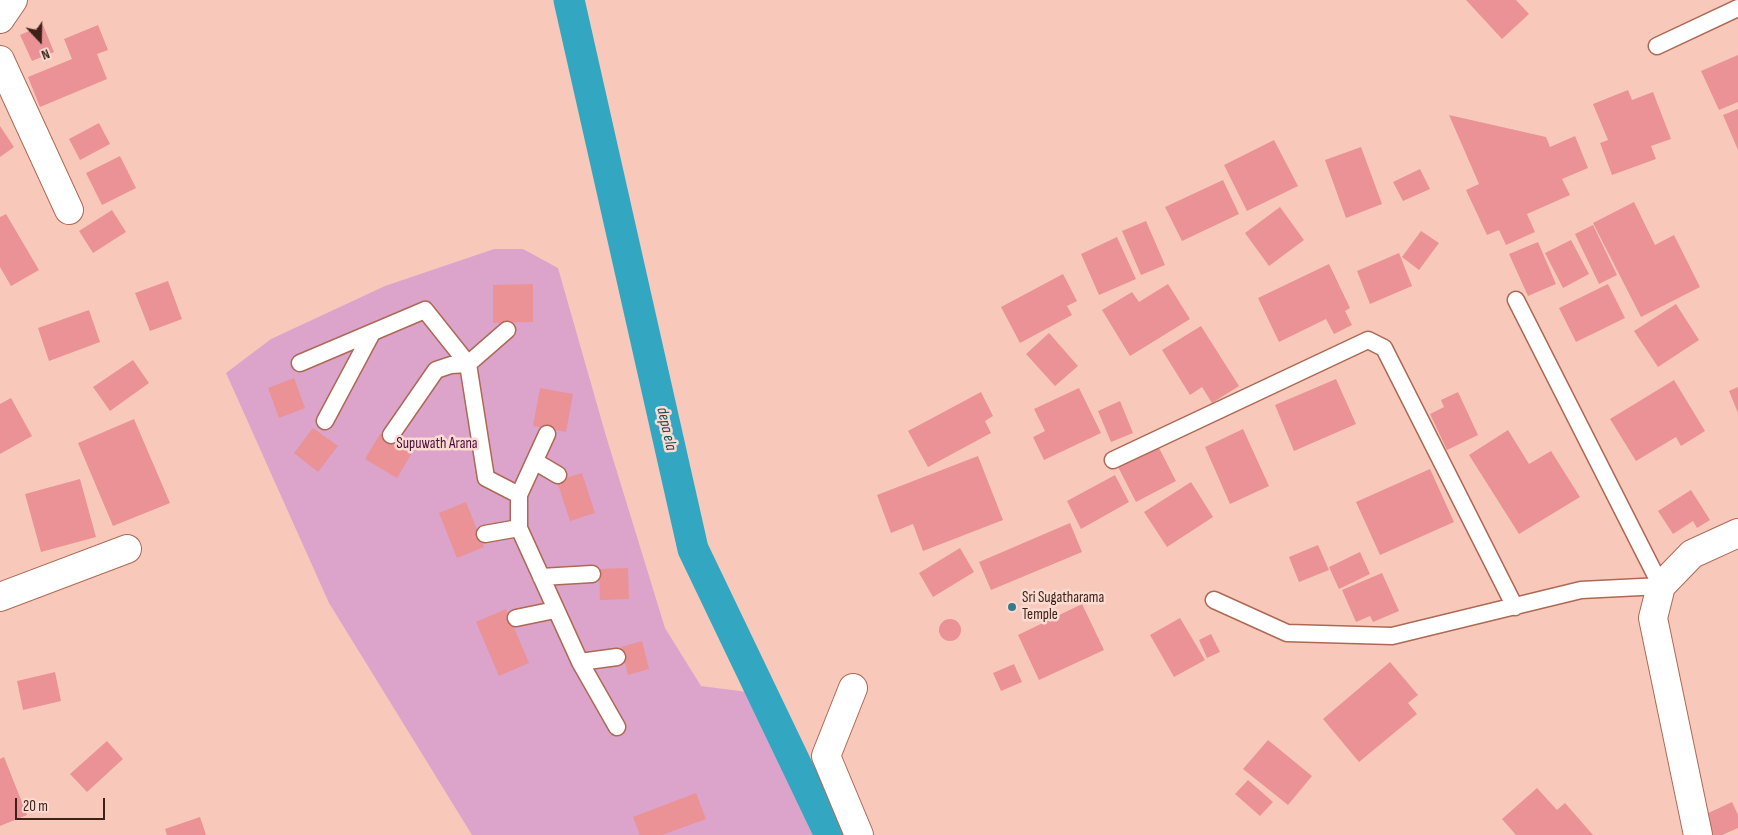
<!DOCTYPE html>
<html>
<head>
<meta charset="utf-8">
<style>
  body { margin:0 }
  #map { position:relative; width:1738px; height:835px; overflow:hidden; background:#f8c9bb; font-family:"Sofia Sans Condensed",sans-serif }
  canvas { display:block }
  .north { position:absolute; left:15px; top:15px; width:50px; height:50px; -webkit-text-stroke:4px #fadad1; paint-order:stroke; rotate:159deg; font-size:14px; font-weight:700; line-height:20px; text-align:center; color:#3e2219 }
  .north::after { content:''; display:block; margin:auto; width:18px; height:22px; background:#3e2219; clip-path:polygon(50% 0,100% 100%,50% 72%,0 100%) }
  .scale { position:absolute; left:15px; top:798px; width:90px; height:22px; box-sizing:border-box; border:2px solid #3e2219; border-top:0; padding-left:6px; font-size:15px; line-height:18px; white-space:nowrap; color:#3e2219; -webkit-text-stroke:4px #fadad1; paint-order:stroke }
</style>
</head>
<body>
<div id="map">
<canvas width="1738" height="835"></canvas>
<div class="north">N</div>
<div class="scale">20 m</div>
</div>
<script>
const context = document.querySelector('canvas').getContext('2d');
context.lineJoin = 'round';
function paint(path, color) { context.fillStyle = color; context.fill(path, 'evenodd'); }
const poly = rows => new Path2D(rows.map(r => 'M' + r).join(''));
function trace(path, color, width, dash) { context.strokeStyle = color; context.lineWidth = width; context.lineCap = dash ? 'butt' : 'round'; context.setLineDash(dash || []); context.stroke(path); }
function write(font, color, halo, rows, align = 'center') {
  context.font = font + ' "Sofia Sans Condensed",sans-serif'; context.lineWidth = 5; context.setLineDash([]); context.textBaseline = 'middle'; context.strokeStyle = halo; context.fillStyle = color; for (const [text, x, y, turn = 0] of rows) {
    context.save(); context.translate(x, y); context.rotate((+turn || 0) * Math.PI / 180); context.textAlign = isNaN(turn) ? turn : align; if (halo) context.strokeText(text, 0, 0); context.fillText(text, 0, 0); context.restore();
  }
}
paint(poly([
  [494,249,523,249,558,268,606,436,665,628,701,686,763,694,830,835,472,835,329,603,226,373,271,339,385,286]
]), '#dca4cb');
trace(poly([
  [569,0,693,549,830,835]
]), '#33a7c2', 31);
paint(poly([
  [1466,0,1516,0,1529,14,1502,39],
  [43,25,54,52,32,61,20,35],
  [98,25,108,50,97,54,107,79,40,107,28,77,72,59,64,39],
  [1738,55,1738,102,1719,110,1701,71],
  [1628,90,1632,100,1653,92,1671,139,1651,146,1656,159,1612,175,1600,143,1608,140,1593,104],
  [1738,109,1738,150,1723,115],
  [1449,115,1546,137,1550,147,1575,136,1588,168,1562,179,1570,195,1527,214,1535,232,1506,245,1499,230,1487,235,1466,190,1479,184],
  [99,123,110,144,80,160,69,139],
  [0,126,14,147,0,157],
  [1274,140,1298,186,1247,211,1224,165],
  [1361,147,1382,204,1346,218,1325,160],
  [120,156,136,188,102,205,86,173],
  [1420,169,1430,189,1403,201,1393,182],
  [1223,180,1239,214,1182,241,1165,207],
  [1634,202,1655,245,1674,235,1700,287,1641,317,1593,223],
  [1280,207,1304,240,1269,266,1245,233],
  [112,210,126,232,93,253,79,231],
  [6,214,39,270,11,286,0,267,0,217],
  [1146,221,1165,265,1141,275,1122,231],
  [1593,225,1617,275,1599,284,1575,234],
  [1421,231,1439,243,1419,270,1402,257],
  [1117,237,1136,279,1099,295,1081,254],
  [1571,240,1589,274,1563,288,1545,253],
  [1538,242,1556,284,1528,296,1509,254],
  [1399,253,1412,286,1370,304,1357,271],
  [1329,264,1350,308,1345,311,1352,325,1334,334,1326,319,1279,342,1258,298],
  [1063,274,1077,301,1067,306,1072,315,1020,343,1001,307],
  [168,281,182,319,150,331,135,293],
  [533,284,533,322,493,323,493,285],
  [1168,284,1190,319,1130,356,1102,310,1132,292,1139,302],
  [1608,284,1625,318,1576,342,1559,308],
  [1676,304,1699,340,1658,367,1634,331],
  [89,310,100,342,49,361,38,328],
  [1201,326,1239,386,1212,403,1202,387,1190,395,1162,350],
  [1049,333,1078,366,1055,386,1026,354],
  [133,360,149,383,110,411,93,387],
  [294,378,305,408,279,418,268,388],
  [1336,379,1356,424,1294,451,1275,405],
  [1674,380,1705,431,1681,446,1676,437,1636,461,1610,419],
  [1738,387,1738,413,1729,391],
  [540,388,573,394,566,432,533,426],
  [1079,388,1101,433,1044,460,1033,437,1045,431,1034,409],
  [981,392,993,416,985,421,991,433,928,467,908,431],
  [1458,392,1478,435,1447,450,1430,414,1444,407,1441,400],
  [11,398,32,436,0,454,0,404],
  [1120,401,1133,433,1111,442,1098,411],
  [134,419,170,503,113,526,78,443],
  [313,428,338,446,318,472,294,453],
  [1243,429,1269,486,1230,504,1205,447],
  [1508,430,1529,464,1551,451,1580,497,1519,534,1469,455],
  [380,434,412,453,397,478,365,459],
  [1158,446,1176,481,1136,502,1118,467],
  [978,456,1003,520,923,551,913,524,891,533,877,495],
  [1430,469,1454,522,1380,555,1356,502],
  [582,473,595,513,570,521,557,481],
  [1115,475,1129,502,1081,529,1067,501],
  [80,479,96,537,41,552,25,494],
  [1191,482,1213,517,1167,547,1144,512],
  [1691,490,1710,520,1697,528,1693,521,1673,534,1658,511],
  [466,502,484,547,457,558,439,513],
  [1070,523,1082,552,991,590,979,562],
  [1318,545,1329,570,1299,582,1289,557],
  [960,548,974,572,933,597,919,573],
  [1360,552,1370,574,1339,589,1329,567],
  [628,568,629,599,600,600,599,569],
  [1382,573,1399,611,1373,622,1370,616,1356,622,1342,590],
  [1082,604,1104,650,1039,680,1018,635],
  [506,609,529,663,499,676,476,622],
  [1180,618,1205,660,1174,677,1150,635],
  '939 630a11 11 0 1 1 22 0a11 11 0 1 1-22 0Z',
  [1211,634,1220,652,1207,658,1199,640],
  [642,641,649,669,628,675,621,647],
  [1390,662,1418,695,1408,703,1417,714,1359,762,1323,719],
  [1014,664,1022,682,1001,691,993,673],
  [55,672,61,701,23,710,17,681],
  [1268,740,1312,776,1288,805,1243,769],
  [107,741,123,759,87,792,70,774],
  [4,757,27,815,0,826,0,759],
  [1248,780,1273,802,1260,816,1235,794],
  [1537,788,1557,810,1565,803,1593,835,1516,835,1502,819],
  [696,793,706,819,662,835,640,835,633,817],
  [1732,802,1738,815,1738,828,1722,835,1712,835,1704,815],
  [200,817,206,835,167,835,165,829]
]), '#ea9296');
const service = poly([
  [1657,46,1738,8],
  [300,363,425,310,468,364,486,478,519,495,519,528,580,662,617,727],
  [325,421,372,333],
  [391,435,436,370,451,365,468,364,507,330],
  [1113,460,1368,340,1384,348,1515,607],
  [536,462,558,475],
  [519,495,547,434],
  [485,534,519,528],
  [541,577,592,574],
  [1214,600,1287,633,1392,636,1581,590,1661,586,1516,300],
  [516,618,555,610],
  [580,662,617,657]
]);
const minor = poly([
  [0,19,13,0],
  [0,60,69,210],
  [0,597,127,549],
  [853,688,826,756,859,835],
  [1698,835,1653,618,1661,586,1692,554,1738,533]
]);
trace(service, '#ae6954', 19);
trace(minor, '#ae6954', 30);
trace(service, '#fff', 16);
trace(minor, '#fff', 28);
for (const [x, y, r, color] of [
  [1012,607,5,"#387a8b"]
]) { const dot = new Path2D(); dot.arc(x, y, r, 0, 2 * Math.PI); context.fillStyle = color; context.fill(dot); trace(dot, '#fadad1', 2); }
write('15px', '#4a0b3d', '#fadad1', [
  ["Supuwath Arana",437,444]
]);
write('15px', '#3e2219', '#fadad1', [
  ["Sri Sugatharama",1022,598],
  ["Temple",1022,615]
], 'left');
write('italic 16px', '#1c4c58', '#fadad1', [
  ["depa ela",666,429,77]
]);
</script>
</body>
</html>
